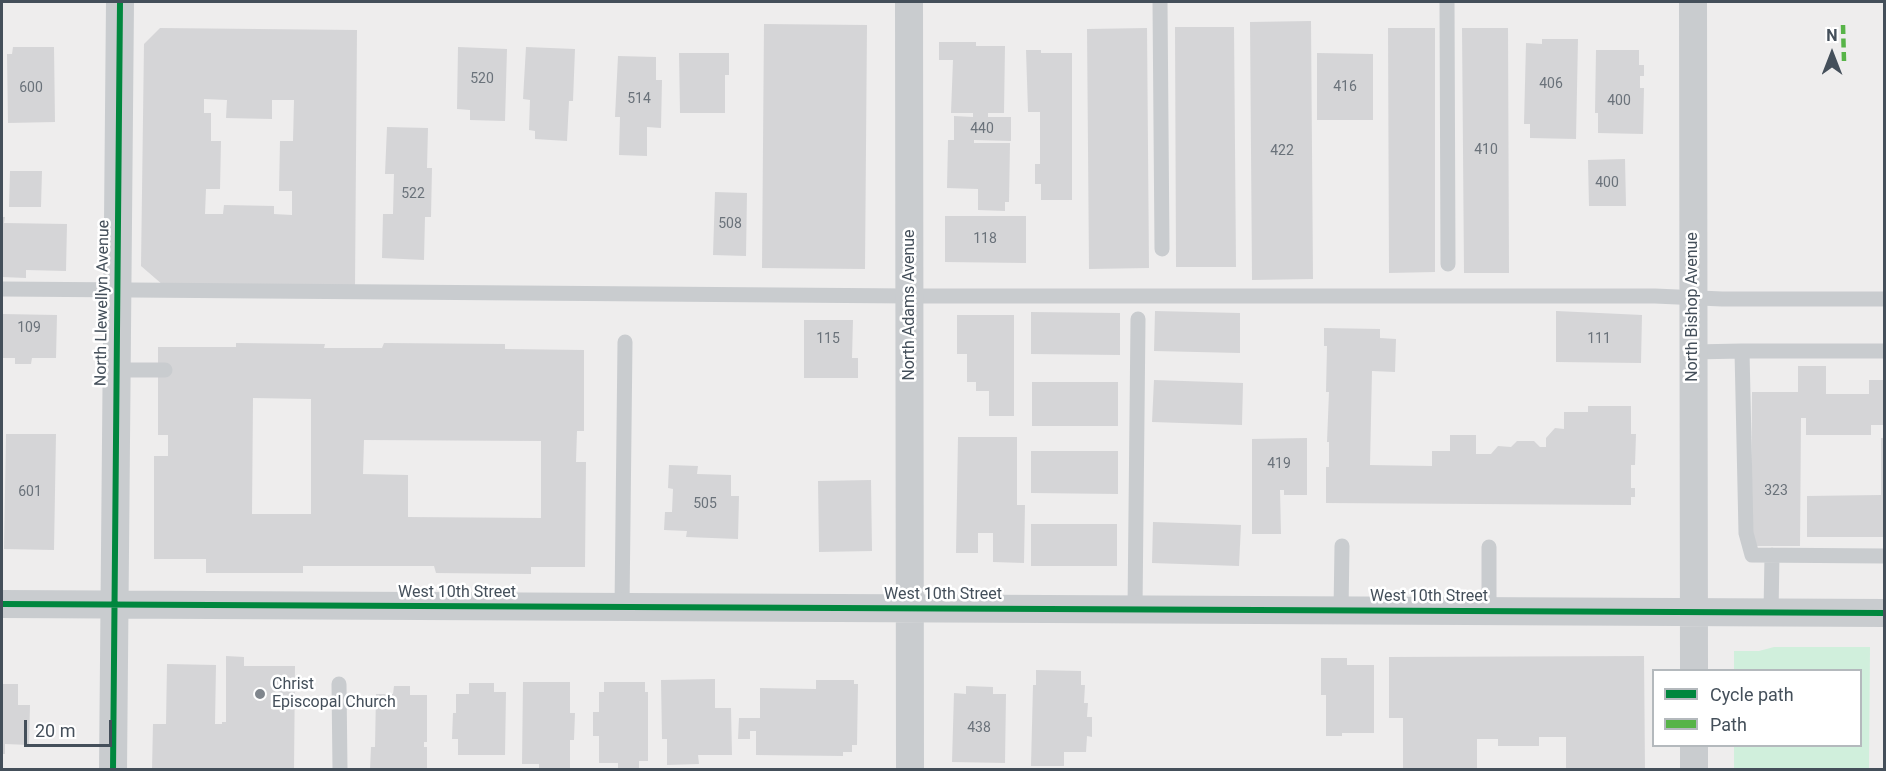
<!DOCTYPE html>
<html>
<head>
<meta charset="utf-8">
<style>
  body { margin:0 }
  #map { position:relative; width:1886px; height:771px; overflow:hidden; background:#eeeded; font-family:Roboto,sans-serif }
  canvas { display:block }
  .frame { position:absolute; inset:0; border:3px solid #444f5a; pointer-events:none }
  .legend { position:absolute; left:1652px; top:669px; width:210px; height:78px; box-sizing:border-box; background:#fff; border:2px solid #b4b9bd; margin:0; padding:8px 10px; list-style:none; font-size:18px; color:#444f5a }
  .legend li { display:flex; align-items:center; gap:12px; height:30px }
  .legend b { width:30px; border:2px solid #b4b9bd }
  .north { position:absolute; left:1802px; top:24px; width:60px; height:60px; -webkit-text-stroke:4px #fff; paint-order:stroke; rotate:0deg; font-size:16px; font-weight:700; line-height:24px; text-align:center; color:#444f5a }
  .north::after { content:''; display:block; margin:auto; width:21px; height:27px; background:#444f5a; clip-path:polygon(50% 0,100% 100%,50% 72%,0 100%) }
  .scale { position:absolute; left:24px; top:720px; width:88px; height:27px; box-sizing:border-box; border:3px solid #444f5a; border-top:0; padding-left:8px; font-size:18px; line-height:21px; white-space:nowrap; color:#444f5a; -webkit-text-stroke:4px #fff; paint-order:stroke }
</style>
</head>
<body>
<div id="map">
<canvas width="1886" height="771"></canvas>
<div class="frame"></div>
<ul class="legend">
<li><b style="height:8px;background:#00873e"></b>Cycle path</li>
<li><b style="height:8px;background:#57b448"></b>Path</li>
</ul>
<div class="north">N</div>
<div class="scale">20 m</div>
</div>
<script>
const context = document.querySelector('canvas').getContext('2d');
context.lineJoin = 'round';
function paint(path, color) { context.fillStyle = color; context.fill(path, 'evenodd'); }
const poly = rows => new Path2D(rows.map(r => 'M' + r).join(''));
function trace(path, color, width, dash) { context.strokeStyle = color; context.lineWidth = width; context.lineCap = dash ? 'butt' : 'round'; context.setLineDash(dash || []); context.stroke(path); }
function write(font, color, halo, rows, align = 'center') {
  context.font = font + ' Roboto,sans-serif'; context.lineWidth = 5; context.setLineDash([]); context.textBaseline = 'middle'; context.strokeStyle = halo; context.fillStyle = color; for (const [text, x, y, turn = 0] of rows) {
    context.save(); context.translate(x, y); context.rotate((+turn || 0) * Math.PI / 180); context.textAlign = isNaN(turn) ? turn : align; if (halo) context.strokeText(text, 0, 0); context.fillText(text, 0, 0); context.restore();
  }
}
paint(poly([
  [1774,647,1870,647,1869,769,1734,769,1734,746,1860,746,1860,670,1734,670,1734,651,1759,651]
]), '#d0efdc');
paint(poly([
  [1311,21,1313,279,1252,280,1250,22],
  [764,24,867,25,865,269,762,268],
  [1175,27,1234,27,1236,267,1176,267],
  [160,28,357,30,355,286,163,285,141,266,144,44],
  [204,99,227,100,226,118,272,119,272,100,294,100,293,141,280,141,279,191,292,191,292,215,274,214,274,206,224,205,223,214,205,214,206,189,220,189,221,141,211,141,211,113,204,113],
  [1147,28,1149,268,1089,269,1087,29],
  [1388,28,1435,28,1435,272,1389,273],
  [1462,28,1508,28,1509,273,1464,273],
  [1542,39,1578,39,1576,139,1530,138,1530,124,1524,124,1526,43,1542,44],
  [939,42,976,42,976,46,1005,46,1004,113,988,113,988,117,1011,117,1011,141,974,140,974,143,1010,143,1009,202,1005,202,1005,211,978,210,978,189,947,188,948,140,954,140,954,116,973,117,973,113,951,113,953,60,939,60],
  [13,47,54,47,55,122,8,123,7,54,12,54],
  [458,47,507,49,505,121,470,120,470,110,457,109],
  [526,47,575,49,573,101,569,101,567,141,535,139,535,131,529,130,530,100,523,99],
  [1026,50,1041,50,1041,53,1072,53,1072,200,1041,200,1041,184,1035,184,1035,164,1040,164,1040,112,1028,112],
  [1596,50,1639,50,1639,65,1644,65,1644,76,1640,76,1640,88,1644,88,1643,134,1598,133,1598,113,1595,113],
  [679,53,729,53,729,75,725,75,725,113,680,113],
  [1317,53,1373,54,1373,120,1317,120],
  [618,56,656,57,656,80,662,80,661,128,647,127,647,156,619,155,620,117,615,117],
  [387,127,428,128,427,168,432,168,431,217,425,217,424,260,382,258,383,214,393,214,394,174,385,174],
  [1625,159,1626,206,1589,206,1588,160],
  [10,171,42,171,41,207,9,207],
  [715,192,747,193,746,256,713,255],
  [945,216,1026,216,1026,263,945,262],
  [2,217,5,217,4,223,67,224,66,271,26,270,26,278,2,277],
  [1155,311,1240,313,1240,353,1154,351],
  [1556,311,1642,315,1641,363,1556,362],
  [1031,312,1120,313,1120,355,1031,354],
  [2,314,57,315,56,358,32,358,31,364,15,364,15,358,2,358],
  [957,315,1014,315,1014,416,989,416,989,391,976,391,976,382,967,382,967,354,957,354],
  [804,320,853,320,852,358,858,358,858,378,804,378],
  [1324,328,1380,329,1380,338,1396,339,1395,372,1372,371,1370,465,1432,466,1432,451,1450,451,1450,435,1476,435,1476,454,1491,454,1498,446,1511,447,1517,441,1534,441,1540,447,1546,447,1546,438,1555,428,1564,429,1564,412,1588,412,1588,406,1631,406,1631,434,1636,434,1635,465,1631,465,1631,488,1635,488,1635,497,1631,497,1631,505,1326,503,1326,467,1329,467,1329,442,1327,442,1329,392,1326,392,1327,346,1324,346],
  [236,343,325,344,324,348,382,348,384,343,505,344,505,349,584,350,584,431,577,431,576,462,586,462,585,567,531,567,531,574,436,573,434,566,303,566,303,573,206,573,206,559,154,559,154,456,168,456,168,435,158,435,158,347,236,347],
  [253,398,311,399,311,514,252,514],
  [364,440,541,441,541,518,408,517,408,475,363,474],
  [1798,366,1826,366,1826,394,1869,394,1869,380,1884,380,1884,425,1871,425,1871,435,1806,435,1806,418,1801,418,1800,546,1751,546,1752,392,1798,392],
  [1154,380,1243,383,1242,425,1152,422],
  [1032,382,1118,382,1118,426,1032,426],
  [6,434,56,434,54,550,4,549],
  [958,437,1017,437,1017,505,1025,505,1024,563,993,562,993,533,978,533,978,553,956,553],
  [1307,438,1307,495,1284,495,1284,490,1280,490,1281,534,1252,534,1252,439],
  [1881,438,1884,438,1884,537,1807,537,1807,496,1881,495],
  [1031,451,1118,451,1118,494,1031,493],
  [669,465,698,466,697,474,731,475,731,496,739,496,738,539,686,537,687,531,664,530,665,512,672,512,673,489,668,488],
  [871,480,872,551,819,552,818,481],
  [1153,522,1241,525,1239,566,1152,563],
  [1031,524,1117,524,1117,566,1031,566],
  [226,656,244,657,244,666,295,666,294,770,152,770,153,724,166,724,167,664,216,665,215,724,222,724,222,722,226,722],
  [1644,656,1645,770,1566,770,1566,737,1539,737,1539,746,1498,746,1498,739,1477,739,1477,770,1403,770,1403,718,1389,718,1389,657],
  [1321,658,1347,658,1347,665,1374,665,1374,733,1342,733,1342,736,1326,736,1326,695,1321,695],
  [1036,670,1081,671,1081,685,1085,685,1084,703,1088,703,1087,717,1092,717,1092,737,1087,736,1086,752,1064,752,1064,766,1031,766,1033,685,1036,685],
  [715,679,715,708,731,708,732,755,698,755,699,764,667,765,667,739,662,739,661,680],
  [816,680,854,680,854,684,858,684,857,745,852,745,852,752,843,752,843,756,756,755,756,731,750,731,750,739,738,739,739,718,760,718,760,688,816,689],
  [523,682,570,682,570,713,575,713,574,740,570,740,570,770,539,770,539,764,522,764],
  [604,682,645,682,645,692,648,692,648,761,639,761,639,769,618,769,618,763,599,763,599,736,593,736,593,712,599,712,599,692,604,692],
  [469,683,494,683,494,692,506,692,505,755,458,755,458,739,452,739,453,713,456,713,456,694,469,694],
  [2,684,18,684,18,705,30,705,29,745,5,744,5,754,2,754],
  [394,686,410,686,410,695,427,695,427,742,424,742,424,747,427,747,427,770,370,770,371,747,375,747,376,694,393,694],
  [966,686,993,687,993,694,1006,694,1005,763,952,762,954,693,966,694]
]), '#d5d5d7');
trace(poly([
  [1160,2,1162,249],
  [1447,2,1448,264],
  [2,289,910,296,1655,296,1722,299,1884,299],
  [1884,351,1742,351,1746,533,1752,555,1884,556],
  [1693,352,1742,351],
  [116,370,165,370],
  [1489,547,1489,611],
  [622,607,625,342],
  [1135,609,1138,319],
  [1341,611,1342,546],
  [1771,613,1772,555],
  [339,684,340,770]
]), '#c9cccf', 15);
trace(poly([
  [909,2,910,770],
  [1693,2,1694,670],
  [2,604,1884,613],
  [1694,746,1694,770],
  [113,770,120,2]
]), '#c9cccf', 28);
trace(poly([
  [1843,25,1844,61]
]), '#57b448', 4.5, [9, 4.5]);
trace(poly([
  [2,604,1884,613],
  [113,770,120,2]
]), '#00873e', 6);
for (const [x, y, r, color] of [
  [260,694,6,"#80868d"]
]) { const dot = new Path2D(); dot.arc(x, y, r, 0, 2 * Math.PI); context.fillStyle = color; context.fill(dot); trace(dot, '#fff', 2); }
write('14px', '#6a727a', null, [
  ["520",482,79],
  ["406",1551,84],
  ["416",1345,87],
  ["600",31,88],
  ["514",639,99],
  ["400",1619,101],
  ["440",982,129],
  ["410",1486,150],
  ["422",1282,151],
  ["400",1607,183],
  ["522",413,194],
  ["508",730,224],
  ["118",985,239],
  ["109",29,328],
  ["115",828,339],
  ["111",1599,339],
  ["419",1279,464],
  ["323",1776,491],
  ["601",30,492],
  ["505",705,504],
  ["438",979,728]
]);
write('16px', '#444f5a', '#fff', [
  ["North Llewellyn Avenue",103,303,-89],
  ["North Adams Avenue",910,305,-90],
  ["North Bishop Avenue",1693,307,-90],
  ["West 10th Street",457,593],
  ["West 10th Street",943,595],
  ["West 10th Street",1429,597]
]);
write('16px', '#444f5a', '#fff', [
  ["Christ",272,685],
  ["Episcopal Church",272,703]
], 'left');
</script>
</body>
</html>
